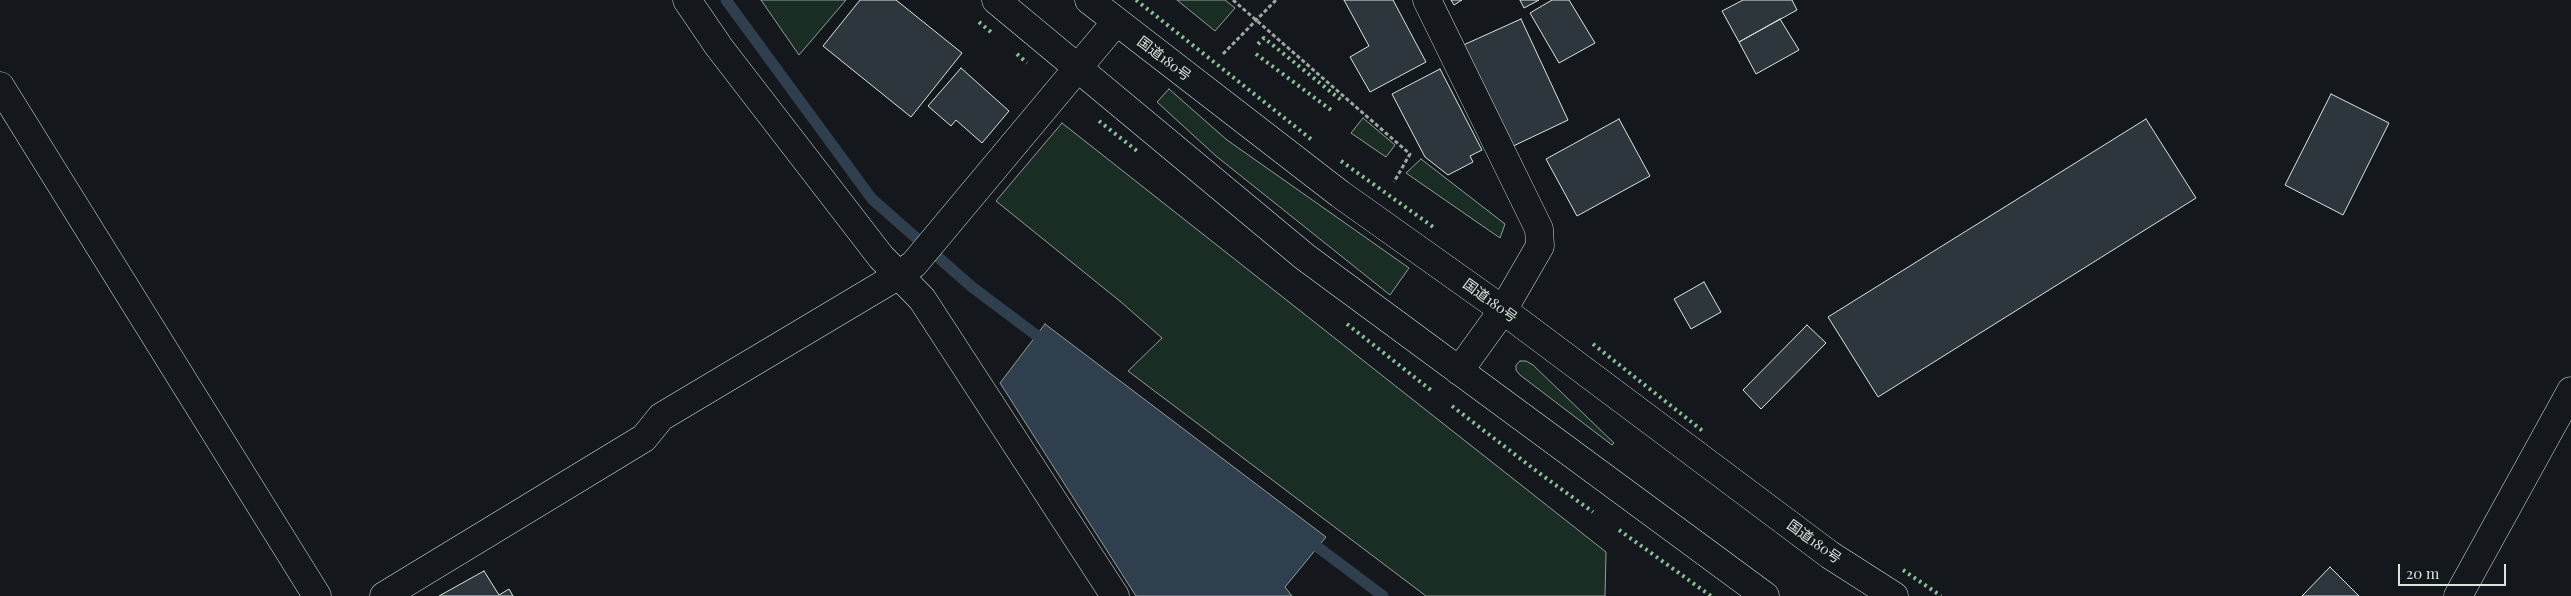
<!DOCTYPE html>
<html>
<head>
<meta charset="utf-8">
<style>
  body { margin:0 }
  #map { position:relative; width:2571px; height:596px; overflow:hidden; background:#14181c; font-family:"Playfair Display",serif }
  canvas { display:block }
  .scale { position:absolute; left:2398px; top:564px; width:108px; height:22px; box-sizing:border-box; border:2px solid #d8e6dc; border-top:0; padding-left:6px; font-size:15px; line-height:18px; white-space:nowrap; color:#d8e6dc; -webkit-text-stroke:4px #14181c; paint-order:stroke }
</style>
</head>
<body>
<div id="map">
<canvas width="2571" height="596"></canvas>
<div class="scale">20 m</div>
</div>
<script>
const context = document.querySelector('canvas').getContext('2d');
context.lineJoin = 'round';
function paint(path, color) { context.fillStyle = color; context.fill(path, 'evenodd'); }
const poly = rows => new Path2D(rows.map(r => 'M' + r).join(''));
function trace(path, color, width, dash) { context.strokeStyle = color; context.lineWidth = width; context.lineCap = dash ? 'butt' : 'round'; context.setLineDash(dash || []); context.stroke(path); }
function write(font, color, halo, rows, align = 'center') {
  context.font = font + ' "Playfair Display","Noto Sans JP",serif'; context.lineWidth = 4; context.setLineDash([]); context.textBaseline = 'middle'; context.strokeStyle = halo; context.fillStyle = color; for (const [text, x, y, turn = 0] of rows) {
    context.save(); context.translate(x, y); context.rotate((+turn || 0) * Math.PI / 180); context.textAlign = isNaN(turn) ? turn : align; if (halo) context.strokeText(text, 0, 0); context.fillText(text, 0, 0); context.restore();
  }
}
const green = poly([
  [761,0,846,0,799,55,761,0],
  [1177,0,1225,0,1235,8,1215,31,1177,0],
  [1169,89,1227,140,1409,268,1390,295,1216,156,1157,102,1169,89],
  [1363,118,1395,145,1386,157,1351,133,1363,118],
  [1062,123,1606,552,1605,596,1426,596,1128,371,1162,338,1121,302,996,201,1062,123],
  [1421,159,1505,224,1500,238,1406,173,1421,159],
  [1520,361,1526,361,1533,365,1614,443,1612,445,1520,375,1516,370,1516,365,1520,361]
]);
paint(green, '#1a2d24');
trace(green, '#939e99', 1);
const water = poly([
  [1045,324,1326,537,1285,587,1292,596,1136,596,1000,383,1045,324]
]);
paint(water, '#2f3f4d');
trace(water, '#939e99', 1);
trace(poly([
  [726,0,872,199,972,287,1048,344],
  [1307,539,1383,596]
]), '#2f3f4d', 11);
const building = poly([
  [860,0,896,0,962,53,911,117,823,46,860,0],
  [1344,0,1393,0,1426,62,1370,92,1350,57,1369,46,1344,0],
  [1451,0,1462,0,1454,5,1451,0],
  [1520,0,1539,0,1524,8,1520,0],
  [1552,0,1569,0,1595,43,1559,63,1530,13,1552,0],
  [1743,0,1792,0,1797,10,1739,42,1722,11,1743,0],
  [1521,19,1568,120,1507,149,1459,47,1521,19],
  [1780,19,1799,50,1756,74,1739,42,1780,19],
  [961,68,1009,111,982,143,956,120,951,126,928,106,961,68],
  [1440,69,1482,150,1470,156,1473,162,1448,175,1425,157,1392,94,1440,69],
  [2331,94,2389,123,2343,215,2285,185,2331,94],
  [1619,119,1650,176,1577,216,1546,159,1619,119],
  [2146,119,2196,198,1878,397,1828,317,2146,119],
  [1704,282,1721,312,1691,329,1674,299,1704,282],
  [1807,325,1826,343,1761,409,1743,390,1807,325],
  [2330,567,2359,596,2302,596,2330,567],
  [484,571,499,595,509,589,513,596,439,596,484,571]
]);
paint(building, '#2c363c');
trace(building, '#d8e6dc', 1);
const street = poly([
  [687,0,719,47,881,257,922,299,1115,596],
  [1427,0,1539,229,1540,246,1503,310,1459,371],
  [0,86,317,596],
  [384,596,644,438,661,417,899,275,914,264,1116,22],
  [2458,596,2571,391]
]);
const highway = poly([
  [996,0,1305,257,1765,596],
  [1089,0,1340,194,1503,310,1830,555,1894,596]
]);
trace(street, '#d8e6dc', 29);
trace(highway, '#d8e6dc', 29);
trace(poly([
  [1233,0,1410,154,1394,182],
  [1223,54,1276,0]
]), '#9da8a2', 3, [4, 2.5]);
trace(street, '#14181c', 28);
trace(highway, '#14181c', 28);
trace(poly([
  [1136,0,1312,140],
  [979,22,992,33],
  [1258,44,1264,38,1341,100],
  [1017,54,1027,63],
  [1256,54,1331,110],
  [1099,121,1137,151],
  [1341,161,1436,229],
  [1347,324,1432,391],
  [1593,344,1704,432],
  [1452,406,1539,473,1593,512],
  [1619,530,1711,596],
  [1903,570,1941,596]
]), '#8ac095', 4, [2.5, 4]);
write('14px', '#d8e6dc', '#14181c', [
  ["国道180号",1164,59,37],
  ["国道180号",1490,301,36],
  ["国道180号",1814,542,36]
]);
</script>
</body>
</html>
